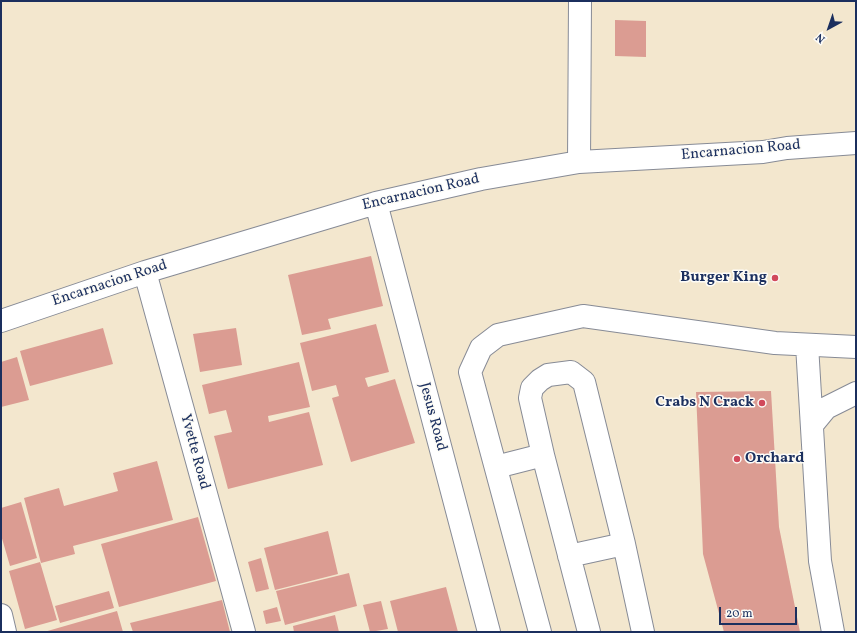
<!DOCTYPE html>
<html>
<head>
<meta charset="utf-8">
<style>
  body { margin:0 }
  #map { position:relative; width:857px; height:633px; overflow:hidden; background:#f3e7ce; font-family:Vollkorn,serif }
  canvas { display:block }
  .frame { position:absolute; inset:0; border:2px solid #1b2f5e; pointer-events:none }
  .north { position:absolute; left:809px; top:8px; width:40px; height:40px; -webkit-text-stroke:3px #fdfcf7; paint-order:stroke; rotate:220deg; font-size:11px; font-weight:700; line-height:16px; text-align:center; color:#1b2f5e }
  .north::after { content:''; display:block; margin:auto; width:14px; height:18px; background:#1b2f5e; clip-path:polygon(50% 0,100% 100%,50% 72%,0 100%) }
  .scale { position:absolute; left:719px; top:607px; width:78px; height:18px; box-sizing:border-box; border:2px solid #1b2f5e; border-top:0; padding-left:5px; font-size:12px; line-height:14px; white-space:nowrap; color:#1b2f5e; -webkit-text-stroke:3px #fdfcf7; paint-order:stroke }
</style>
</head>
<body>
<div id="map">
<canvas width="857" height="633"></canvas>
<div class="frame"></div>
<div class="north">N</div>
<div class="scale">20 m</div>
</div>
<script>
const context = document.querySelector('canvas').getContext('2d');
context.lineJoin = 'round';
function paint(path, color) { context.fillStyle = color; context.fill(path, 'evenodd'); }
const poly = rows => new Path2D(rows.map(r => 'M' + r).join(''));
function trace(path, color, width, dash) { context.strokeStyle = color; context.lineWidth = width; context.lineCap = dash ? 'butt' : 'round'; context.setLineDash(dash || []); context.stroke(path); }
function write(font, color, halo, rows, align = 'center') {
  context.font = font + ' Vollkorn,serif'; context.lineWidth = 3; context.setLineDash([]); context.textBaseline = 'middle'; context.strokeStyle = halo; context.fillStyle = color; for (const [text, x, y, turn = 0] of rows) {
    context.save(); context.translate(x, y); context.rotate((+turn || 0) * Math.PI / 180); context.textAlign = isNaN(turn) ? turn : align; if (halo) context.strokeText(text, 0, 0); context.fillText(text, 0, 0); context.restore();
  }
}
paint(poly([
  [615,20,646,21,646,57,615,56],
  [371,256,383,306,328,319,331,329,302,335,288,275],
  [376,324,389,372,365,378,368,387,395,379,415,443,351,462,332,398,339,396,336,385,312,391,300,343],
  [103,328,113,364,30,386,20,351],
  [236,328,242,365,200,372,193,334],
  [17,357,29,400,1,407,1,362],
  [299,362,310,407,268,416,269,422,309,412,323,465,228,489,214,436,232,432,226,410,209,414,202,385],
  [771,391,779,527,800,632,724,632,703,554,696,392],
  [157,461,173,520,73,546,75,554,41,563,24,498,59,488,64,506,118,491,113,473],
  [21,502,37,558,10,566,1,535,1,508],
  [198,517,216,581,119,607,101,544],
  [328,531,338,574,275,590,264,548],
  [261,558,269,589,256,592,248,562],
  [40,562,57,620,25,629,9,571],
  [349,573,357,606,285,625,276,591],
  [446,587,458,632,398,632,390,601],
  [109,591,114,608,60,623,55,606],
  [222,600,230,632,133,632,130,623],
  [381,601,388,629,370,632,363,605],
  [277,607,281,621,266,624,263,611],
  [117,611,123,632,44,632],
  [335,615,339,632,294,632,293,626]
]), '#db9c92');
const minor = poly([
  [579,162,580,1],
  [376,203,489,632],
  [145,272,244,632],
  [1,321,145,272,376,203,481,179,579,162,763,152,787,148,856,143],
  [807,345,820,561,833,632],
  [812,425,826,408,856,393],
  [543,455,530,398,532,388,540,380,548,375,571,372,584,382,624,544],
  [496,467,543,455,589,632],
  [569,556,624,544,643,632],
  [1,615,5,632],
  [540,632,470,372,481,348,498,335,583,316,775,343,856,347]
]);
trace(minor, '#878b96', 24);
trace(minor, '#fff', 22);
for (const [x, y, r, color] of [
  [775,278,4,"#d1495b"],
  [762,403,4,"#d1495b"],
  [737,459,4,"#d1495b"]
]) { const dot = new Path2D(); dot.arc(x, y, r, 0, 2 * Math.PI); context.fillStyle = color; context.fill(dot); trace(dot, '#fdfcf7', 1.5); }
write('15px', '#1b2f5e', '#fdfcf7', [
  ["Encarnacion Road",741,151,-5],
  ["Encarnacion Road",421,193,-13],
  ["Encarnacion Road",110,284,-18],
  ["Jesus Road",432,417,75],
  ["Yvette Road",194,452,75]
]);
write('bold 15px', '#1b2f5e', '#fdfcf7', [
  ["Burger King",767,278],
  ["Crabs N Crack",754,403],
  ["Orchard",745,459,"left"]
], 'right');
</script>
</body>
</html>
